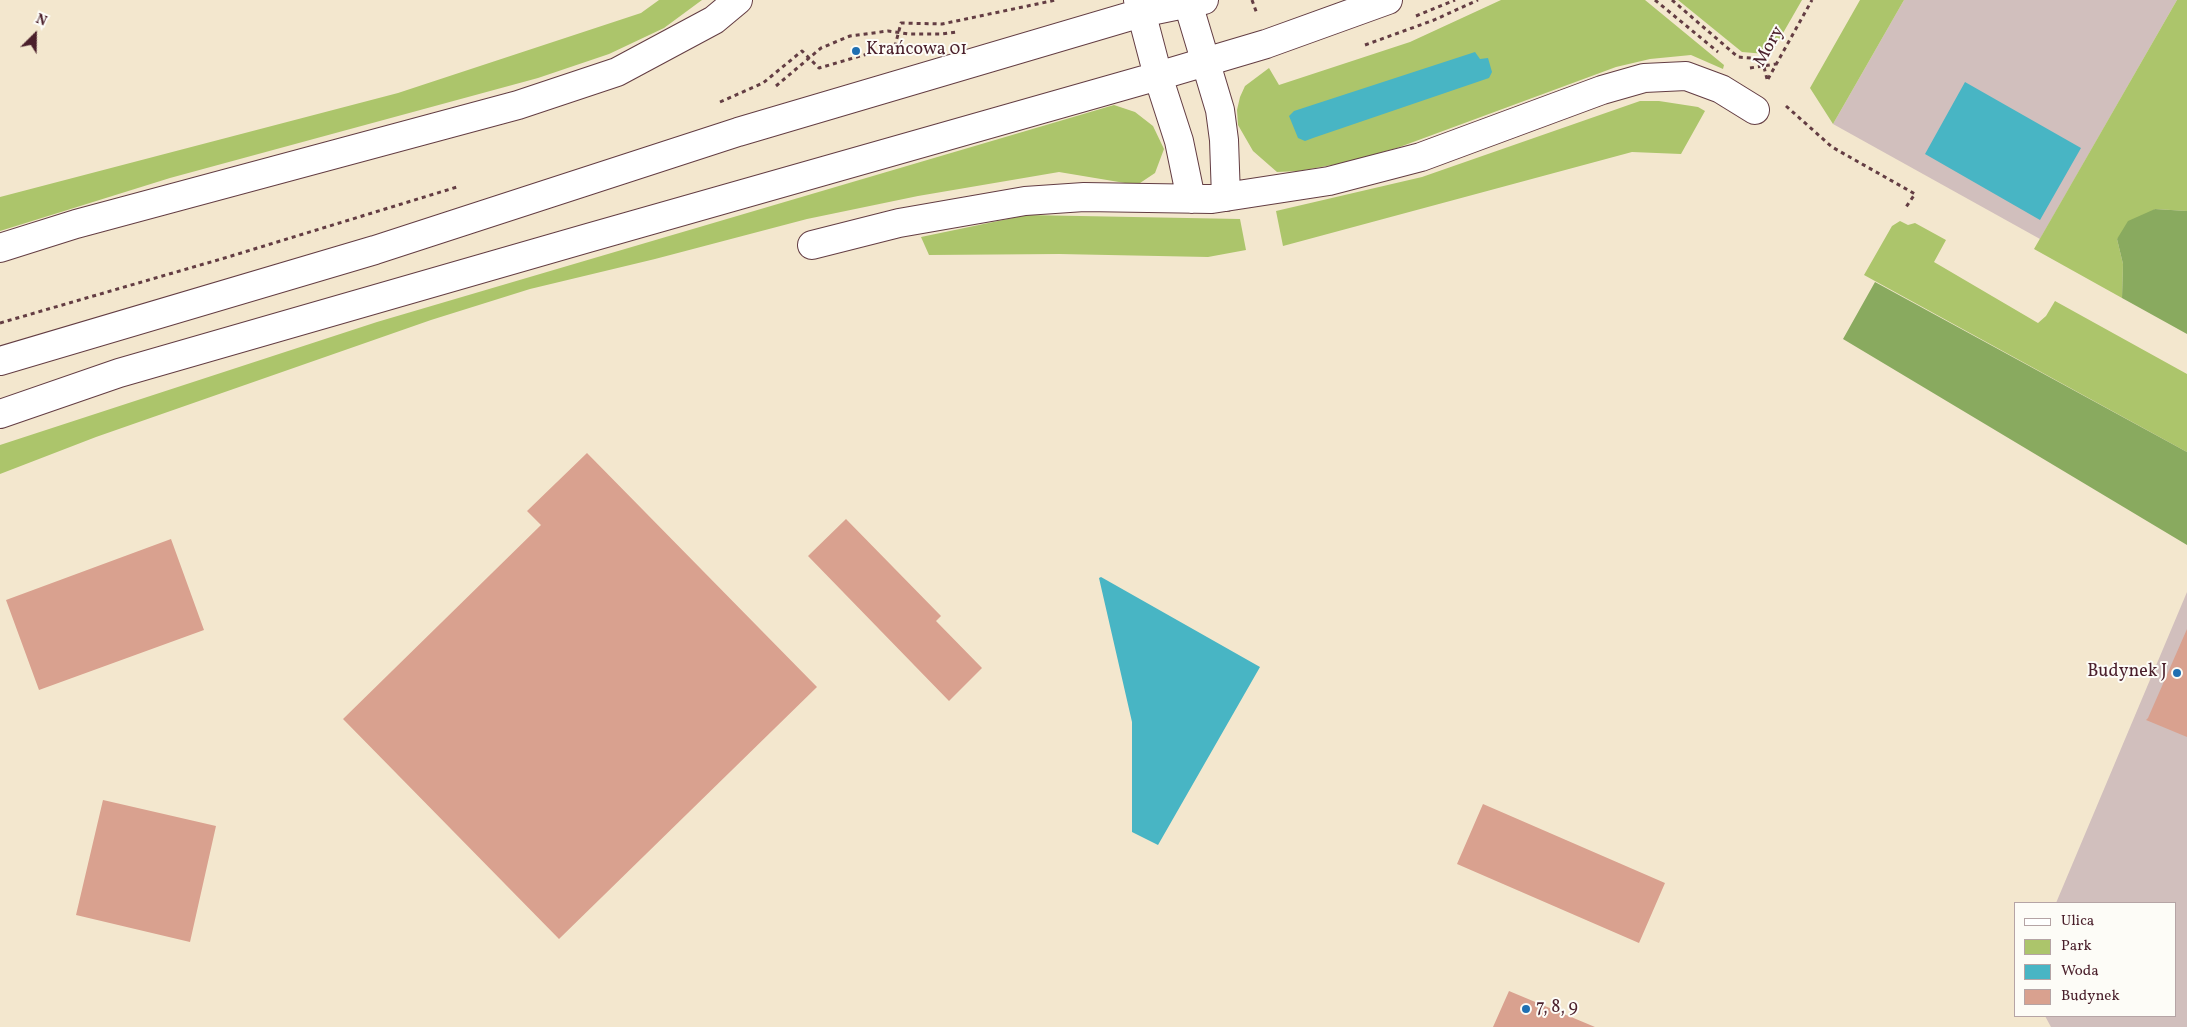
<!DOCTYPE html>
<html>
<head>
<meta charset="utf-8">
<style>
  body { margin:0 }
  #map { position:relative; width:2187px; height:1027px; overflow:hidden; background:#f3e7ce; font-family:Vollkorn,serif }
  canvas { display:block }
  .legend { position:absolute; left:2014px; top:902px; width:162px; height:115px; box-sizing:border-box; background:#fdfcf7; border:1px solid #b5a4a5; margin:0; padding:6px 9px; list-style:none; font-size:15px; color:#4a1f2b }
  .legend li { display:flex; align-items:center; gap:10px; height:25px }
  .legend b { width:25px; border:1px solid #b5a4a5 }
  .north { position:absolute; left:10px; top:10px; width:50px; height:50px; -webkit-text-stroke:4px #fdfcf7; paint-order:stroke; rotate:23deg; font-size:14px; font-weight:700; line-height:20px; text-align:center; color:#4a1f2b }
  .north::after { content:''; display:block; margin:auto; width:18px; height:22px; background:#4a1f2b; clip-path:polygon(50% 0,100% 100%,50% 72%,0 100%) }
</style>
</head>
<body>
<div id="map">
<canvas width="2187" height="1027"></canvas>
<ul class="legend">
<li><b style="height:6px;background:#fff"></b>Ulica</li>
<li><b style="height:14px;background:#acc56b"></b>Park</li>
<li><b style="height:14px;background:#48b5c4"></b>Woda</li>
<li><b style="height:14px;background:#d9a18f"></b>Budynek</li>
</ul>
<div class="north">N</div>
</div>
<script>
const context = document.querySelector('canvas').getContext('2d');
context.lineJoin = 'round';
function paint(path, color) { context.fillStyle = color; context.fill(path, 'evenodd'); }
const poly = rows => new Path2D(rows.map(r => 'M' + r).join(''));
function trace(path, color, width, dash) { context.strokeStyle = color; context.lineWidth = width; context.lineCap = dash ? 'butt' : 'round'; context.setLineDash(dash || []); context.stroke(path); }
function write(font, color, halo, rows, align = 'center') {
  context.font = font + ' Vollkorn,serif'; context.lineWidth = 4; context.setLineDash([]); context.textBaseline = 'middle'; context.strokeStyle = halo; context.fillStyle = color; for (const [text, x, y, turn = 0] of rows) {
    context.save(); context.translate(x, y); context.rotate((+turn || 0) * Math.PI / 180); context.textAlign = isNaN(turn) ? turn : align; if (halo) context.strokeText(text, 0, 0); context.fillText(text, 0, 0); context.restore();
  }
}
paint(poly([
  [1904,0,2177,0,2040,239,1833,124],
  [2187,592,2187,1027,2051,1027,2045,1016,2176,1016,2176,903,2056,903]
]), '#d1bfbd');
paint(poly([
  [659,0,702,0,664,28,609,54,538,78,170,178,0,231,0,197,398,93,641,13],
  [1501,0,1645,0,1724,65,1723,69,1691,55,1650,59,1616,67,1397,148,1343,163,1299,171,1277,172,1253,151,1238,125,1237,110,1240,97,1245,86,1269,68,1279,85,1410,42],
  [1678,0,1802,0,1775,47,1766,54,1742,52],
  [1860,0,1904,0,1833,124,1810,88],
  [2177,0,2187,0,2187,211,2155,209,2117,239,2123,264,2122,298,2034,249],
  [1640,101,1659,101,1698,107,1705,111,1681,154,1632,152,1283,246,1276,211,1422,177],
  [1114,105,1135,112,1153,126,1164,149,1155,173,1137,185,1059,172,918,196,807,219,655,259,530,289,431,320,96,437,0,474,0,445,377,322],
  [1027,215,1240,219,1246,250,1208,257,1059,254,929,255,921,237],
  [1900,221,1908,225,1915,223,1946,240,1934,262,2038,323,2046,316,2055,301,2187,374,2187,452,1864,275,1892,226]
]), '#acc56b');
paint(poly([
  [2155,209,2187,211,2187,334,2122,298,2123,264,2117,239,2128,221],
  [1875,282,2187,452,2187,545,1843,339]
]), '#89aa5f');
paint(poly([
  [1475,52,1480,59,1488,58,1492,72,1489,78,1313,138,1305,141,1298,138,1289,116,1294,111],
  [1965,82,2081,148,2040,220,1925,154],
  [1101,577,1260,667,1158,845,1132,832,1132,722,1099,578]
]), '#48b5c4');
paint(poly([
  [587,453,817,687,559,939,343,719,541,525,527,511],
  [846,519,941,616,936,621,982,668,949,701,808,556],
  [171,539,204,630,39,690,6,600],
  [2187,629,2187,737,2146,720,2148,718],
  [103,800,216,826,190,942,76,915],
  [1483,804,1665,883,1639,943,1457,864],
  [1509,991,1595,1027,1493,1027]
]), '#d9a18f');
const minor = poly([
  [1138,0,1158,76,1179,141,1191,199],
  [1187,0,1220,110,1224,140,1226,197],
  [812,245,899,223,1025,201,1084,197,1212,199,1329,181,1421,157,1602,90,1644,78,1686,76,1721,89,1755,110],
  [0,248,76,224,518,105,617,72,714,20,738,0],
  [0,361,375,250,738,132,1141,13,1204,0],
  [0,414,119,373,588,238,1158,76,1266,44,1388,0]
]);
trace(minor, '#633d43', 30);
trace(poly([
  [1252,0,1257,14],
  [1655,0,1718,52],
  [1672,0,1738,57,1762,59,1767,79],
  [1416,16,1455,0],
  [1365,45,1434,20,1478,0],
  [1750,68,1776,64],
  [1768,79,1812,0],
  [776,86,821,48,850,36,888,31,909,34,942,34,957,32],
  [720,102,763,83,802,51,819,68,895,46,901,23,942,24,1056,0],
  [1786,106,1832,147,1915,194,1906,207],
  [0,323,228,257,457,187]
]), '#633d43', 3, [4, 4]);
trace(minor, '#fff', 28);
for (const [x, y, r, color] of [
  [856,51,5,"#1f6fb2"],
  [2177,673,5,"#1f6fb2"],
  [1526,1009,5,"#1f6fb2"]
]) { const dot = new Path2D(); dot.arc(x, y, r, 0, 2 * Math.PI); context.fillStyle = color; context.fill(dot); trace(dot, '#fdfcf7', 2); }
write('18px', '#4a1f2b', '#fdfcf7', [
  ["Mory",1770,47,-61]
]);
write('18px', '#4a1f2b', '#fdfcf7', [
  ["Krańcowa 01",866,51],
  ["Budynek J",2167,673,"right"],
  ["7, 8, 9",1536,1009]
], 'left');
</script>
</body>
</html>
